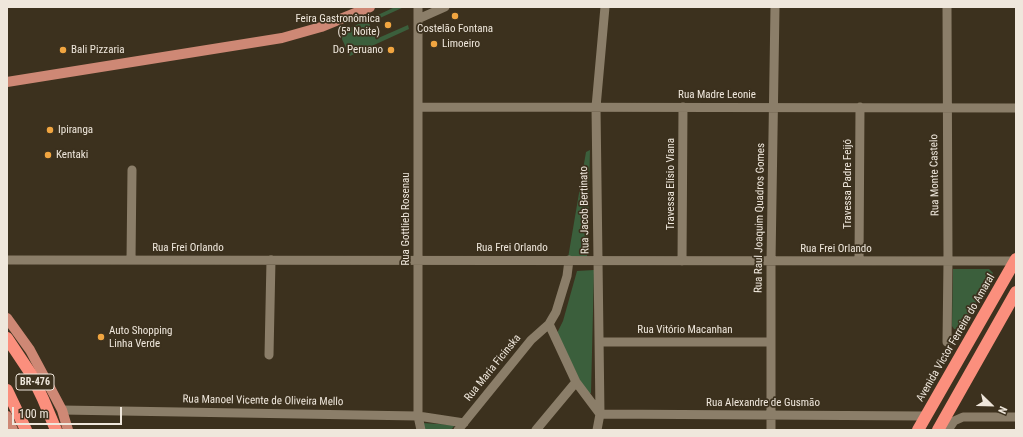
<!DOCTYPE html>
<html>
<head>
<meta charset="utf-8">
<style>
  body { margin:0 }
  #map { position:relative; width:1023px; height:437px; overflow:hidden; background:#3c311e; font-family:"Roboto Condensed",sans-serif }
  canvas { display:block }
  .frame { position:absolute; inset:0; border:8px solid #efe7dc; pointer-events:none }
  .north { position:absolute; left:971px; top:385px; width:40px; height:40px; -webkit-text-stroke:3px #3c311e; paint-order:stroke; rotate:113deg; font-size:11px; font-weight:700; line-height:16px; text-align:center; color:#efe7dc }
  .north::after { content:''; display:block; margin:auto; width:14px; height:18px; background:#efe7dc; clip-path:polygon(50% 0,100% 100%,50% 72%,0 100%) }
  .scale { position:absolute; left:12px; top:407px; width:110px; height:18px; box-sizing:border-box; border:2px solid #efe7dc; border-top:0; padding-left:5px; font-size:12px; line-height:14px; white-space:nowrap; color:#efe7dc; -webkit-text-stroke:3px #3c311e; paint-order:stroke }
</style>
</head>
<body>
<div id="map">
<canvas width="1023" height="437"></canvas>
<div class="frame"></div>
<div class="north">N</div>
<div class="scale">100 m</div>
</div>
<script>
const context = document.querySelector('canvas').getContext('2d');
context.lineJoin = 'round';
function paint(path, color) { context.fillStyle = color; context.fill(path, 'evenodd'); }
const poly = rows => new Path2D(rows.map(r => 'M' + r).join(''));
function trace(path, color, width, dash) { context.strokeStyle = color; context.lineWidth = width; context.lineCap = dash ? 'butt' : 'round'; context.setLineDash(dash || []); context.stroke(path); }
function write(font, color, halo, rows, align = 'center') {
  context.font = font + ' "Roboto Condensed",sans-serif'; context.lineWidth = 3.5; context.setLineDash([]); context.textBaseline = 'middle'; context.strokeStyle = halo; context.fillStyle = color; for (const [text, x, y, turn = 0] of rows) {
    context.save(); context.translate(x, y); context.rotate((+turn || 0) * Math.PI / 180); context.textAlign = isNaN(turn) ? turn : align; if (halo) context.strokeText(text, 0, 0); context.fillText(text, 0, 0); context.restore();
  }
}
paint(poly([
  [395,7,404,7,369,23,376,39,408,25,409,29,350,56,339,33],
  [590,150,587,258,568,258,586,152],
  [953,269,989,269,993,273,961,329,959,330,954,329,952,326],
  [594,270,591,393,587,395,557,333,563,321,577,271],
  [422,423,455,425,451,430,424,430]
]), '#3b5f3c');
trace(poly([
  [418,7,418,416,421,430],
  [605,7,596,107,600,414,926,416],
  [418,19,445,7],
  [418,107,1016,108],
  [7,260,1016,261],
  [131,260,132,170],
  [569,260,567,276,556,312,549,324,576,382,600,414,597,430],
  [682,261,683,107],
  [859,261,860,107],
  [599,342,771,342],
  [947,342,948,261,947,7],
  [269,355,271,260],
  [62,410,418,416,464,423],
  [458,430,531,340,549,324],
  [536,430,576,382],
  [771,430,771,261,775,7],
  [948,430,954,421,963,417,1016,417]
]), '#8b7e69', 9);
trace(poly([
  [7,82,282,38,321,27,370,7],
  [7,318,30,350,53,393,62,410,68,430],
  [7,416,13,430]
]), '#ce8875', 10);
trace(poly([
  [7,338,31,374,43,399,56,430],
  [7,390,26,430],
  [918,430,1016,259],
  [938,430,1016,292]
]), '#fb8f7d', 12);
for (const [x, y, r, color] of [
  [455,16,4,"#f1a540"],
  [388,25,4,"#f1a540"],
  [434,44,4,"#f1a540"],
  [63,50,4,"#f1a540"],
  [391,50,4,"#f1a540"],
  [50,130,4,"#f1a540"],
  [48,155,4,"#f1a540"],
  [101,337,4,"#f1a540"]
]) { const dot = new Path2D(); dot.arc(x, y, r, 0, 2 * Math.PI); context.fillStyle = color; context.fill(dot); trace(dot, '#3c311e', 1.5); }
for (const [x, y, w] of [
  [35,382,38]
]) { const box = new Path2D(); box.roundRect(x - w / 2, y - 8, w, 16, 3); context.fillStyle = '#3c311e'; context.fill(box); trace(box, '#efe7dc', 1); }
write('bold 10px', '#efe7dc', null, [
  ["BR-476",35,382]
]);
write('11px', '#efe7dc', '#3c311e', [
  ["Feira Gastronômica",380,19,"right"],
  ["(5ª Noite)",380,32,"right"],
  ["Costelão Fontana",455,29,"center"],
  ["Limoeiro",442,44],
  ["Bali Pizzaria",71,50],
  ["Do Peruano",383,50,"right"],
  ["Ipiranga",58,130],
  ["Kentaki",56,155],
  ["Auto Shopping",109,331],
  ["Linha Verde",109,344]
], 'left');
write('11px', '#efe7dc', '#3c311e', [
  ["Rua Madre Leonie",717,95],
  ["Rua Monte Castelo",935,175,-91],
  ["Travessa Elísio Viana",671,184,-90],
  ["Travessa Padre Feijó",848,184,-90],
  ["Rua Jacob Bertinato",585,210,-91],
  ["Rua Raul Joaquim Quadros Gomes",760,218,-89],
  ["Rua Gottlieb Rosenau",406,219,-90],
  ["Rua Frei Orlando",188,248],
  ["Rua Frei Orlando",512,248],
  ["Rua Frei Orlando",836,249],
  ["Rua Vitório Macanhan",685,330],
  ["Avenida Victor Ferreira do Amaral",956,338,-60],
  ["Rua Maria Ficinska",493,368,-51],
  ["Rua Manoel Vicente de Oliveira Mello",263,401,1],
  ["Rua Alexandre de Gusmão",763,403]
]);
</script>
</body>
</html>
